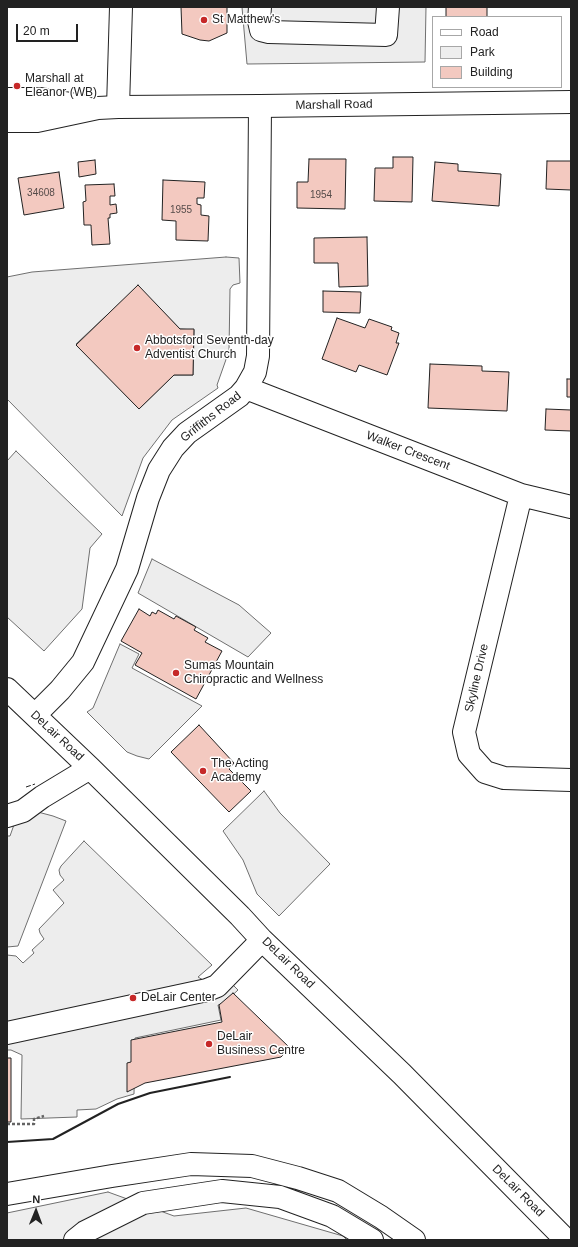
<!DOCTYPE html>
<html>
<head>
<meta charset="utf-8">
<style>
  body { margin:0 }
  #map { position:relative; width:578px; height:1247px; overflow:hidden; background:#fff; font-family:Arial,sans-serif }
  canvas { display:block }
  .frame { position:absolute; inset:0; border:8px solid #222; pointer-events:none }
  .legend { position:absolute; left:432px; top:16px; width:130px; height:72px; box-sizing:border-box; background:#fff; border:1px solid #a7a7a7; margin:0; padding:5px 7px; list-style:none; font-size:12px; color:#222 }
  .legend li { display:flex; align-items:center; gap:8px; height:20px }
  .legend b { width:20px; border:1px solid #a7a7a7 }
  .north { position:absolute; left:16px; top:1191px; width:40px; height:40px; -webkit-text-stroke:3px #fff; paint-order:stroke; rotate:1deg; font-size:11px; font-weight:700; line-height:16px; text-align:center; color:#222 }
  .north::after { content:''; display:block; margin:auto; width:14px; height:18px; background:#222; clip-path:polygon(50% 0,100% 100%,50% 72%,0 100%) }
  .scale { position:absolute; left:16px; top:24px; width:62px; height:18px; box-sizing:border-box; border:2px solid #222; border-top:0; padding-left:5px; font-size:12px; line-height:14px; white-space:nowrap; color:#222; -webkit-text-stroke:3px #fff; paint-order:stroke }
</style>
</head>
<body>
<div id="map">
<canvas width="578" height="1247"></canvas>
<div class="frame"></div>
<ul class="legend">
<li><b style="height:5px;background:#fff"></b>Road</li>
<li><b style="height:11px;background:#eee"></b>Park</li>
<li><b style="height:11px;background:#f3c9c0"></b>Building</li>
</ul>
<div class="north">N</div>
<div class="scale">20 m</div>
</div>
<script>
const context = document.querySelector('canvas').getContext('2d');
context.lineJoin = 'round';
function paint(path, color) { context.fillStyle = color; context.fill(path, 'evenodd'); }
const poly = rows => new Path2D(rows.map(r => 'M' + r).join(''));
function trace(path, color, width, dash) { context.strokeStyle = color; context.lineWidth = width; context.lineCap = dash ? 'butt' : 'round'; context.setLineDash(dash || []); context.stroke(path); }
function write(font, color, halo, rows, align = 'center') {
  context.font = font + ' Arial,sans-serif'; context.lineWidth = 3; context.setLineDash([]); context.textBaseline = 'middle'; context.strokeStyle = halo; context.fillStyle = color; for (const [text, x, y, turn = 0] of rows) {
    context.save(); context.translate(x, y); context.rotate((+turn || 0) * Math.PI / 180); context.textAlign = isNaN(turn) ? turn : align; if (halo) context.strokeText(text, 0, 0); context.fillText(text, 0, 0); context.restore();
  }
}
const green = poly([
  [108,1192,174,1216,246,1208,343,1236,347,1240,7,1240,7,1213,108,1192]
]);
paint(green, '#eee');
trace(green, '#6f6f6f', 1);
const parking = poly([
  [242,7,426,7,425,62,247,64,242,7],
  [226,257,239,258,240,283,233,285,230,289,229,351,217,385,218,388,172,420,143,458,122,516,7,399,7,277,32,272,226,257],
  [138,286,180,329,194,330,193,375,174,375,139,409,76,344,138,286],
  [16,451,102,534,90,548,82,609,44,651,7,617,7,461,16,451],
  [152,559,239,605,271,633,248,657,138,593,152,559],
  [120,644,139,654,132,668,202,706,149,759,137,756,127,752,87,712,93,708,120,644],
  [264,791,280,813,330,864,279,916,257,894,243,860,223,831,264,791],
  [34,811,53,816,66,821,18,946,7,947,7,836,10,836,16,819,34,811],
  [84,841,212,965,198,977,203,980,209,980,219,971,238,990,225,1002,218,1005,221,1020,135,1038,134,1094,117,1099,96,1109,77,1110,77,1117,21,1119,22,1055,11,1050,7,1050,7,955,16,956,23,963,34,953,32,950,44,939,40,933,39,929,64,903,53,890,64,880,60,875,59,870,61,866,84,841]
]);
paint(parking, '#ededed');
trace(parking, '#6f6f6f', 1);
const building = poly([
  [181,7,227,7,227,33,209,41,200,40,182,34,181,7],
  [446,7,487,7,487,17,446,17,446,7],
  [393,157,413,157,412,202,374,201,375,168,393,168,393,157],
  [309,159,346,159,345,209,297,208,297,182,308,182,309,159],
  [95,160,96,174,79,177,78,162,95,160],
  [547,161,571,161,571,190,546,189,547,161],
  [435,162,458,164,458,171,501,174,499,206,432,201,435,162],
  [59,172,64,208,24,215,18,178,59,172],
  [163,180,205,182,204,198,197,198,197,204,201,205,201,215,209,216,208,241,176,240,176,221,162,220,163,180],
  [114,184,115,196,110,196,110,205,116,204,117,213,110,214,110,218,108,218,110,244,92,245,91,225,84,225,83,202,86,201,85,185,114,184],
  [367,237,368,286,339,287,338,263,314,263,314,238,367,237],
  [138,285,180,329,194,329,193,375,174,375,139,409,76,345,138,285],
  [323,291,361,292,360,313,323,312,323,291],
  [337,318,365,328,369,319,392,327,391,330,399,333,396,343,399,343,387,375,359,365,356,372,322,359,337,318],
  [430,364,482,366,482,371,509,372,507,411,428,408,430,364],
  [567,379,571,379,571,397,567,397,567,379],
  [546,409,571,410,571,431,545,430,546,409],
  [139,609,150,616,152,612,156,614,158,610,174,619,176,616,196,627,194,630,208,638,205,642,222,651,196,699,135,665,142,653,121,641,139,609],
  [199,725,234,763,229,769,251,791,229,812,171,752,199,725],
  [233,993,290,1048,281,1057,145,1083,127,1092,127,1063,131,1062,131,1040,222,1022,219,1005,233,993],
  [7,1058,11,1058,11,1122,7,1122,7,1058]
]);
paint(building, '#f3c9c0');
trace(building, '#222', 1);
const minor = poly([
  [260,7,259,21,261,30,269,32,386,35,388,7],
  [118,107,121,7],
  [246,388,521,495,571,507],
  [521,495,464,732,469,754,485,772,504,778,571,780],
  [7,689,90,768,240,916,262,940,402,1074,566,1240],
  [35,715,60,690,83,662,127,569,148,498,159,470,173,448,187,433,239,396,246,388,255,372,258,356,260,106],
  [7,816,23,811,42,797,90,768],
  [7,1033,207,990,217,986,262,940]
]);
const major = poly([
  [7,99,41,99,83,106],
  [7,121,37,121,98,108,118,107,260,106,571,102]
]);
const highway = poly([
  [7,1194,112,1176,191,1164,252,1166,298,1178,338,1191,381,1217,414,1240],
  [75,1240,85,1232,143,1203,222,1191,280,1197,332,1216,372,1240]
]);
trace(minor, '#222', 24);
trace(major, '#222', 24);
trace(highway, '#222', 24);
trace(poly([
  [7,1124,34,1124,34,1119,44,1116]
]), '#646464', 2.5, [3, 2]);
trace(minor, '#fff', 22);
trace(major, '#fff', 22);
trace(highway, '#fff', 22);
trace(poly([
  [26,787,35,784]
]), '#222', 1, [5, 2]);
trace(poly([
  [7,1142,53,1139,118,1104,150,1093,230,1077]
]), '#222', 2);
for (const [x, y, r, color] of [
  [204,20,4,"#c62828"],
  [17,86,4,"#c62828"],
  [137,348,4,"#c62828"],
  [176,673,4,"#c62828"],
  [203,771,4,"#c62828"],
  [133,998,4,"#c62828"],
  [209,1044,4,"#c62828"]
]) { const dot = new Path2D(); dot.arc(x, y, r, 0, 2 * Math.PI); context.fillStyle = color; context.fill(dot); trace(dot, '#fff', 1.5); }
write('10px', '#564c4a', null, [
  ["34608",41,193],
  ["1954",321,195],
  ["1955",181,210]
]);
write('12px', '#222', '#fff', [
  ["St Matthew's",212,20],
  ["Marshall at",25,79],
  ["Eleanor (WB)",25,93],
  ["Abbotsford Seventh-day",145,341],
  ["Adventist Church",145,355],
  ["Sumas Mountain",184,666],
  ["Chiropractic and Wellness",184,680],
  ["The Acting",211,764],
  ["Academy",211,778],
  ["DeLair Center",141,998],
  ["DeLair",217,1037],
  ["Business Centre",217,1051]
], 'left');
write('12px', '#222', '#fff', [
  ["Marshall Road",334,105,-1],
  ["Griffiths Road",211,417,-38],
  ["Walker Crescent",408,451,21],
  ["Skyline Drive",477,678,-77],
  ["DeLair Road",57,736,43],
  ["DeLair Road",288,963,44],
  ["DeLair Road",518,1191,45]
]);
</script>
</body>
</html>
